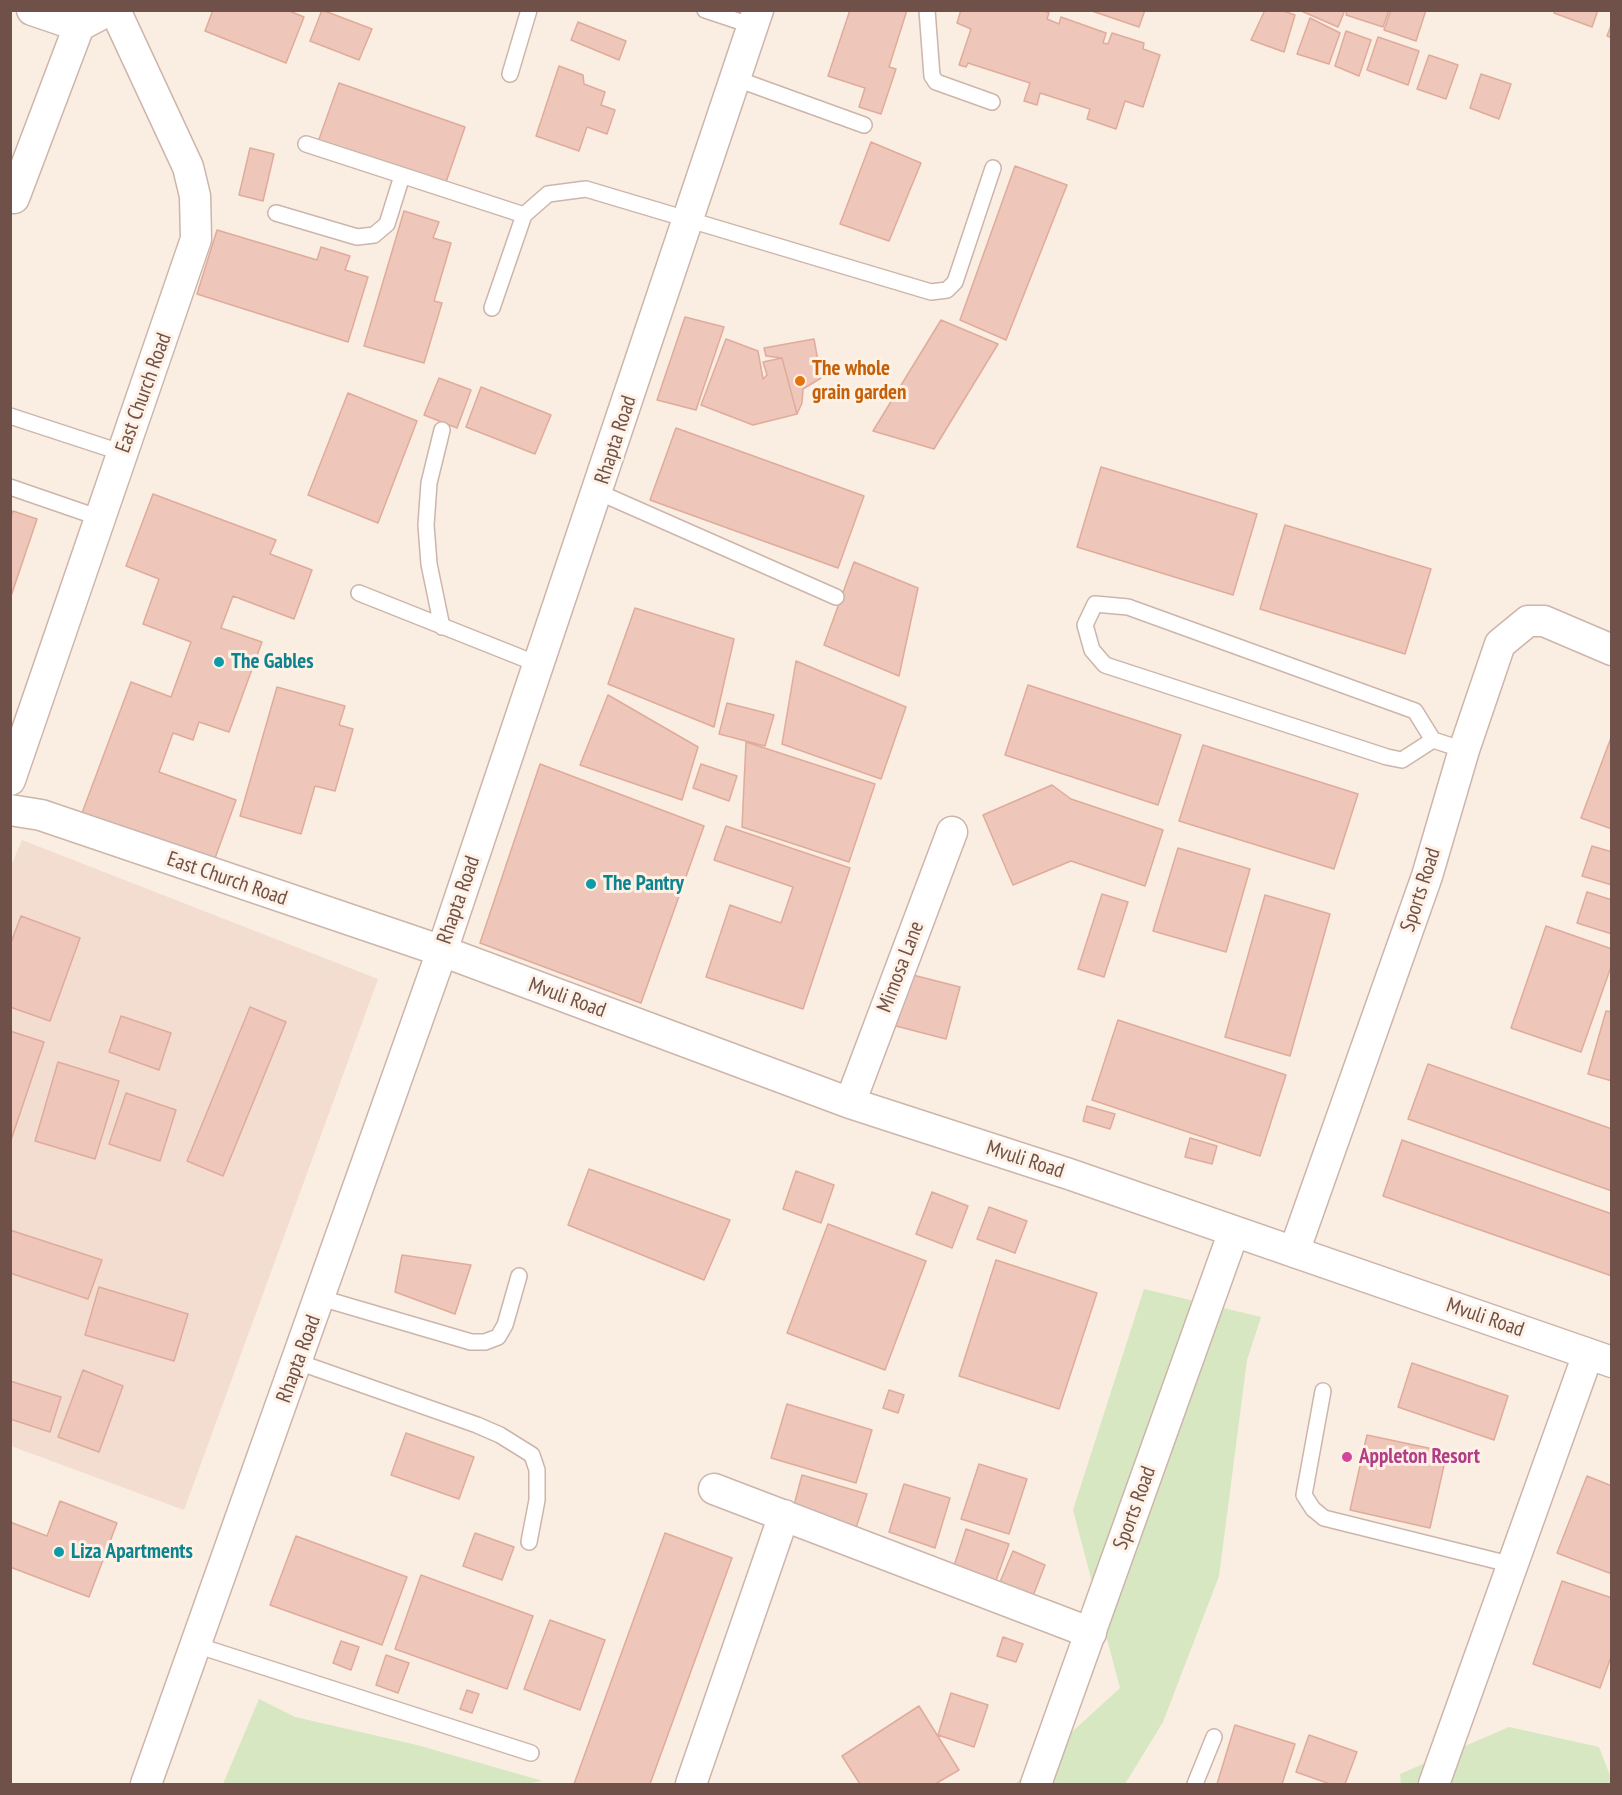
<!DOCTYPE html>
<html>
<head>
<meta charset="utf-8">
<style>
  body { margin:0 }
  #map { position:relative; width:1622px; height:1795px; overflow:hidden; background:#faede1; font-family:"PT Sans Narrow",sans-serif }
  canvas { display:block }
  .frame { position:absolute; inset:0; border:12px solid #705149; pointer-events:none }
</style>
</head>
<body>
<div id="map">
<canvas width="1622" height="1795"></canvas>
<div class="frame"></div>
</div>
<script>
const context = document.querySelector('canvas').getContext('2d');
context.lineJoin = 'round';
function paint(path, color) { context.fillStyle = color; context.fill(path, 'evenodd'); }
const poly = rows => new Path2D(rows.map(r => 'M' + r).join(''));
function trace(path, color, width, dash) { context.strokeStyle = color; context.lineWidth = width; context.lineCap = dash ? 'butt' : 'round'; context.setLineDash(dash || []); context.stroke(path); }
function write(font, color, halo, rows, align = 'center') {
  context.font = font + ' "PT Sans Narrow",sans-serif'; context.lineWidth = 6; context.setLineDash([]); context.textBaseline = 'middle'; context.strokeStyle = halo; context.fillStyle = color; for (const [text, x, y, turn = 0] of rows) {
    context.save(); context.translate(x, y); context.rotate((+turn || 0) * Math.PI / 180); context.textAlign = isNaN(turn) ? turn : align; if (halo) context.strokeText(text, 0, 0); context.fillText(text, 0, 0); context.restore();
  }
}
paint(poly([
  [22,840,378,979,184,1510,11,1446,10,868]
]), '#f2ddd0');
paint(poly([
  [1144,1289,1261,1317,1247,1360,1219,1576,1163,1722,1125,1784,1015,1784,1120,1688,1073,1510],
  [259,1699,295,1717,417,1745,543,1781,523,1784,223,1784],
  [1509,1727,1599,1747,1611,1778,1612,1784,1401,1784,1400,1774]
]), '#d6e7c1');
const building = poly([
  [213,10,287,10,304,17,286,63,205,31,213,10],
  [322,10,372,29,359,60,310,41,322,10],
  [850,10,907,10,889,67,896,69,881,114,859,107,865,88,828,76,850,10],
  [961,10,1042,10,1049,13,1047,19,1059,24,1061,17,1106,33,1103,43,1108,44,1112,33,1144,43,1143,49,1160,55,1143,107,1125,101,1116,129,1087,119,1090,109,1040,93,1037,105,1024,101,1030,83,968,63,966,67,959,65,971,29,957,23,961,10],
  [1089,10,1145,10,1139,27,1089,10],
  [1265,10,1281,10,1295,15,1284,52,1251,40,1265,10],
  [1299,10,1345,10,1338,27,1299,10],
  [1347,10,1389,10,1383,27,1346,15,1347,10],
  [1391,10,1426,10,1416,41,1384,30,1391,10],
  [1555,10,1598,10,1592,27,1554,13,1555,10],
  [1310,18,1340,33,1329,64,1297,54,1310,18],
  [578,22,626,41,619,60,571,40,578,22],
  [1612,23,1612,38,1607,36,1612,23],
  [1346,31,1371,40,1359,76,1335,66,1346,31],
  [1378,37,1419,51,1408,85,1367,70,1378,37],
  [1429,55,1458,65,1446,99,1417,89,1429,55],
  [559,66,583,75,584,84,605,92,601,105,615,110,607,134,587,127,579,151,536,136,559,66],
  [1481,74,1511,84,1499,119,1470,108,1481,74],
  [339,83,465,127,445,185,318,142,339,83],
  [871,142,921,163,889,241,840,224,871,142],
  [250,148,274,154,263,201,239,195,250,148],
  [1015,166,1067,185,1006,340,960,320,1015,166],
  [404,211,439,222,433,238,451,243,434,301,442,303,424,363,364,346,404,211],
  [217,230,317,260,321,247,350,256,345,270,368,277,348,342,197,294,217,230],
  [685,317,724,327,696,410,657,400,685,317],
  [941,320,998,344,934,449,873,431,941,320],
  [726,339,758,351,763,379,767,375,763,362,782,358,797,414,753,425,701,405,726,339],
  [814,339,821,378,803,389,802,403,797,414,782,358,766,356,764,348,814,339],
  [439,378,471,390,457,428,424,415,439,378],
  [481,387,551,415,535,454,466,427,481,387],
  [348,393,417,421,378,523,308,495,348,393],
  [676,428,864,496,838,568,650,500,676,428],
  [1101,467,1257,514,1233,595,1077,547,1101,467],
  [153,494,276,540,270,554,312,570,294,619,233,596,221,628,262,642,229,732,199,722,193,740,173,733,159,772,236,800,214,861,82,813,131,682,171,697,191,642,143,624,159,579,126,566,153,494],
  [13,511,37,519,10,599,10,520,13,511],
  [1285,525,1431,569,1405,654,1260,609,1285,525],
  [854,562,918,588,899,676,824,645,854,562],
  [635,608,734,639,714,727,608,684,635,608],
  [796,661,906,707,881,779,782,744,796,661],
  [1028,685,1181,735,1158,805,1005,755,1028,685],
  [277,687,345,706,339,725,353,729,335,791,315,786,301,834,240,816,277,687],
  [608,695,698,747,682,800,580,765,608,695],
  [727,703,774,715,765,746,719,734,727,703],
  [1612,735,1612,829,1581,818,1612,735],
  [746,742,875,784,849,862,742,827,746,742],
  [1203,745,1358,794,1334,869,1179,821,1203,745],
  [540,764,704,826,641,1003,480,943,540,764],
  [701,764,737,776,729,801,693,788,701,764],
  [1052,785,1071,799,1163,830,1145,886,1071,861,1013,885,983,815,1052,785],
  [726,826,850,868,803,1009,706,977,730,905,781,923,793,887,714,860,726,826],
  [1592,846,1612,852,1612,885,1582,876,1592,846],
  [1178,848,1250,869,1226,952,1153,931,1178,848],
  [1587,892,1612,900,1612,934,1577,923,1587,892],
  [1102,894,1128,902,1104,977,1078,969,1102,894],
  [1265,895,1330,914,1290,1056,1225,1037,1265,895],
  [21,916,80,938,50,1021,10,1007,10,945,21,916],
  [1546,926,1612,949,1612,964,1581,1052,1511,1028,1546,926],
  [909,974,960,987,946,1039,896,1026,909,974],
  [250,1007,286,1022,223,1176,187,1161,250,1007],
  [1606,1011,1612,1012,1612,1081,1588,1074,1606,1011],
  [121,1016,171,1033,159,1070,109,1052,121,1016],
  [1118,1020,1286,1075,1260,1156,1092,1100,1118,1020],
  [10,1031,44,1042,10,1143,10,1031],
  [58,1062,119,1081,95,1159,35,1141,58,1062],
  [1428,1064,1612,1129,1612,1191,1408,1119,1428,1064],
  [126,1093,176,1110,160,1161,109,1144,126,1093],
  [1087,1106,1115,1114,1110,1129,1083,1121,1087,1106],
  [1190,1138,1217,1146,1212,1164,1185,1157,1190,1138],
  [1402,1140,1612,1214,1612,1276,1383,1196,1402,1140],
  [589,1169,730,1220,704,1280,568,1225,589,1169],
  [796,1171,834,1185,821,1223,783,1209,796,1171],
  [932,1192,968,1206,952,1248,916,1234,932,1192],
  [989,1207,1027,1221,1015,1253,977,1239,989,1207],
  [828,1224,926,1261,885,1370,787,1333,828,1224],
  [10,1230,102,1260,88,1299,10,1273,10,1230],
  [402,1255,471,1265,455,1314,395,1292,402,1255],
  [996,1260,1097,1293,1059,1409,959,1376,996,1260],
  [99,1287,188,1314,174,1361,85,1335,99,1287],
  [1412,1363,1508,1396,1494,1440,1398,1407,1412,1363],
  [83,1370,123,1386,99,1452,58,1437,83,1370],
  [10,1381,61,1397,50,1432,10,1419,10,1381],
  [889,1390,904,1395,898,1413,883,1408,889,1390],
  [787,1404,872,1430,856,1483,771,1458,787,1404],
  [406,1433,474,1457,459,1499,391,1475,406,1433],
  [1367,1435,1447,1452,1430,1528,1350,1510,1367,1435],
  [979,1464,1027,1479,1009,1534,961,1519,979,1464],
  [802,1475,867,1494,856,1528,793,1509,802,1475],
  [1587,1476,1612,1486,1612,1574,1557,1553,1587,1476],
  [904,1484,950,1498,935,1548,889,1532,904,1484],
  [60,1501,117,1523,89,1597,10,1567,10,1522,47,1536,60,1501],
  [966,1529,1009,1544,994,1586,952,1572,966,1529],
  [475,1533,514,1547,502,1580,463,1566,475,1533],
  [665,1533,732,1558,650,1784,574,1784,665,1533],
  [296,1536,407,1577,382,1645,270,1605,296,1536],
  [1013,1551,1045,1565,1033,1596,1000,1582,1013,1551],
  [421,1575,533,1616,507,1689,395,1649,421,1575],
  [1562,1581,1612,1598,1612,1654,1600,1688,1533,1664,1562,1581],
  [550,1620,605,1640,580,1710,524,1689,550,1620],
  [1003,1637,1023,1644,1016,1662,997,1656,1003,1637],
  [341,1641,359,1647,351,1670,333,1663,341,1641],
  [386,1655,409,1663,398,1693,376,1685,386,1655],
  [467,1690,479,1694,472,1713,460,1709,467,1690],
  [951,1693,988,1705,974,1747,938,1735,951,1693],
  [919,1706,959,1770,935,1784,860,1784,842,1756,919,1706],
  [1235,1725,1295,1744,1282,1784,1217,1784,1235,1725],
  [1309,1735,1357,1752,1345,1784,1330,1784,1296,1772,1309,1735]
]);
paint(building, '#eec7ba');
trace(building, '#e0ab9b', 1.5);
const service = poly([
  [705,10,753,26],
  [927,10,932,76,936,82,992,102],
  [510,74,529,10],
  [734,78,864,125],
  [306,144,524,215],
  [276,213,357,237,374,235,387,224,402,176],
  [492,308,524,215,548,194,586,189,931,292,947,290,955,282,993,168],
  [10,416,123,453],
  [10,487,100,518],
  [598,492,836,597],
  [359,593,540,665],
  [442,627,429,564,426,525,429,483,442,430],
  [1433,740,1402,760,1387,757,1105,665,1092,650,1085,625,1095,604,1128,607,1415,711,1433,740,1464,750],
  [321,1298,471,1342,485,1342,498,1337,505,1325,519,1276],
  [298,1362,477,1425,500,1435,532,1455,537,1470,537,1500,529,1542],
  [1323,1391,1304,1495,1313,1509,1324,1518,1513,1565],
  [196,1645,531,1753],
  [1195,1784,1214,1737]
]);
const minor = poly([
  [32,10,79,26,98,16],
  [14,198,79,26],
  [10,780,196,239,195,196,188,167,115,10],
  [10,810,41,815,442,951,850,1103,1069,1174,1612,1362],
  [850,1103,952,832],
  [1294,1252,1427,876,1464,750,1500,644,1528,621,1544,621,1612,650],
  [714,1489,1091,1633],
  [146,1784,442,951,758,10],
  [691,1784,784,1515],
  [1036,1784,1234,1231],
  [1434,1784,1588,1354]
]);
trace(service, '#cdb5ab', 18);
trace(minor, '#cdb5ab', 33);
trace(service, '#fff', 15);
trace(minor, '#fff', 30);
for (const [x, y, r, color] of [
  [800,381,6,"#e8710a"],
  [219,662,6,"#0f9aa8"],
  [591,884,6,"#0f9aa8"],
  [1347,1457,6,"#d1479c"],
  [59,1552,6,"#0f9aa8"]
]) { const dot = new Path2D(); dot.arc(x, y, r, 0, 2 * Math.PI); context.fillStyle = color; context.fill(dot); trace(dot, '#fef1e6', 2); }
write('bold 21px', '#c56008', '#fef1e6', [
  ["The whole",812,369],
  ["grain garden",812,393]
], 'left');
write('21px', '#705149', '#fef1e6', [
  ["East Church Road",144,393,-70],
  ["Rhapta Road",616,440,-72],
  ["East Church Road",227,879,19],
  ["Sports Road",1421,890,-72],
  ["Rhapta Road",459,900,-71],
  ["Mimosa Lane",901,967,-69],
  ["Mvuli Road",567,998,20],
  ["Mvuli Road",1025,1160,18],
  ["Mvuli Road",1485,1318,19],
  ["Rhapta Road",299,1359,-70],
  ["Sports Road",1135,1508,-70]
]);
write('bold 21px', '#0d838f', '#fef1e6', [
  ["The Gables",231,662],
  ["The Pantry",603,884],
  ["Liza Apartments",71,1552]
], 'left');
write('bold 21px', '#b23c85', '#fef1e6', [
  ["Appleton Resort",1359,1457]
], 'left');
</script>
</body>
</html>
